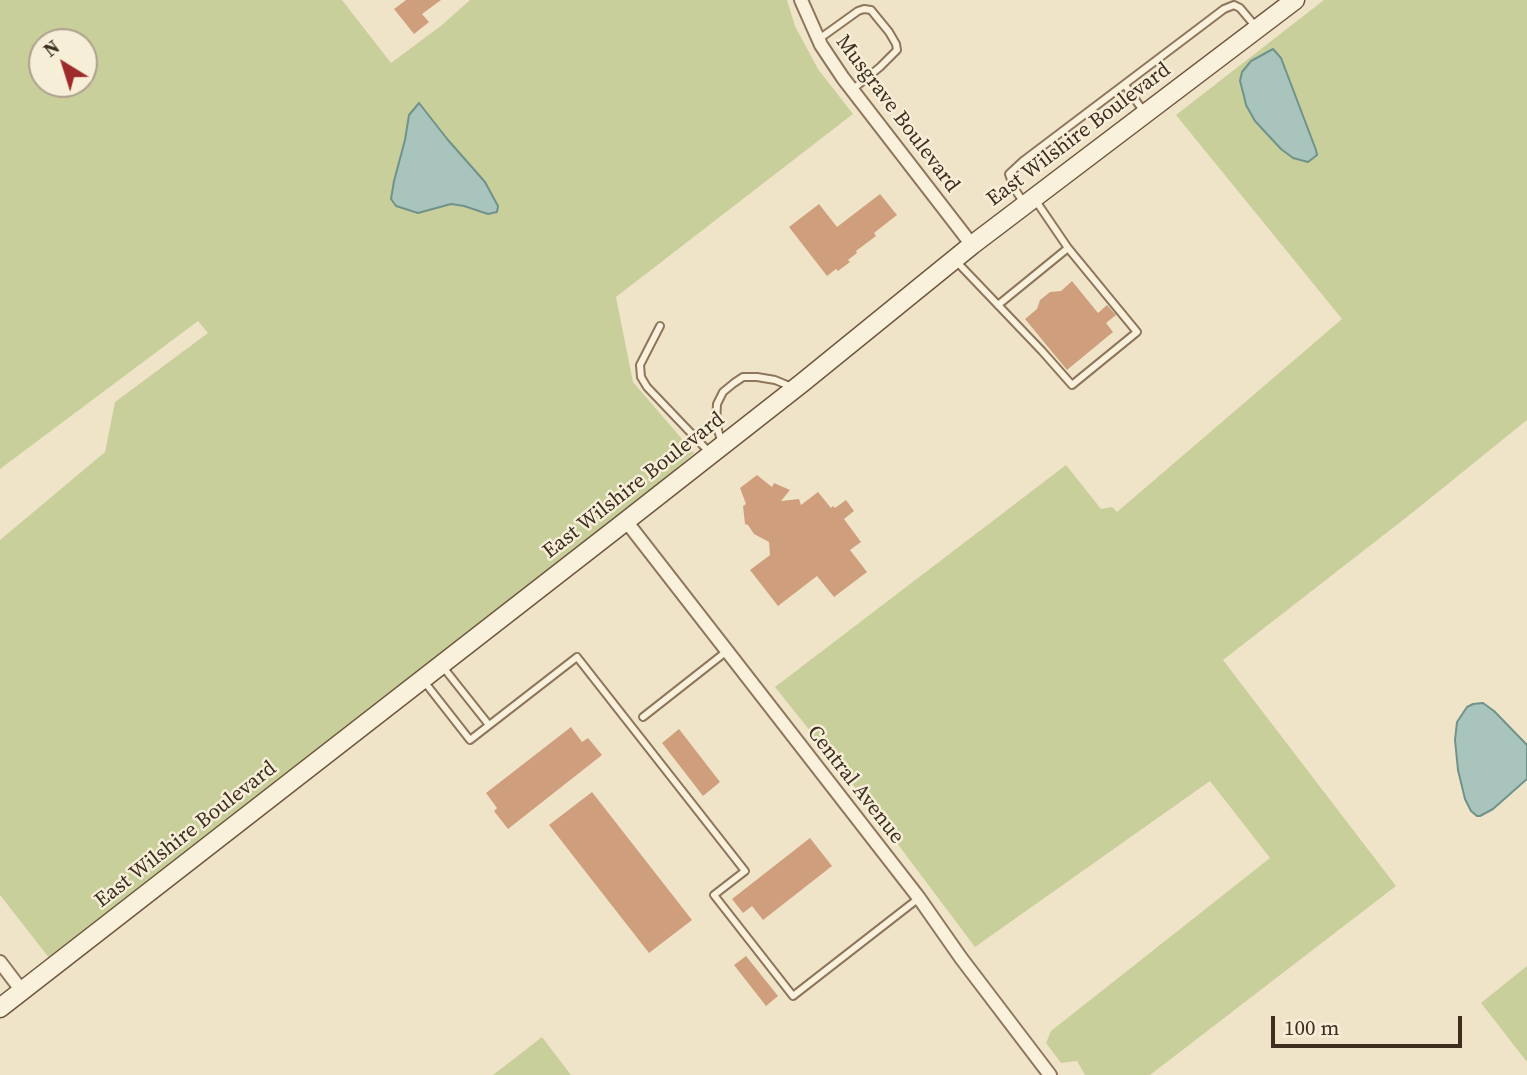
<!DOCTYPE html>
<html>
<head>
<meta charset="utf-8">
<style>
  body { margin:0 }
  #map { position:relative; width:1527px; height:1075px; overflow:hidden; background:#f0e4c8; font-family:"Source Serif 4",serif }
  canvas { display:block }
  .north { position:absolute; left:28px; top:28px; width:70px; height:70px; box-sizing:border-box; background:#f7eed8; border:2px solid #ada18e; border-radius:50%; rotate:322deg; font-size:19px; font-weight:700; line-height:28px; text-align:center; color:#3d2e20 }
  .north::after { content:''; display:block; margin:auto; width:24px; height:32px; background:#9e2a2b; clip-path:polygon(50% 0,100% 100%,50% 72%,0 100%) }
  .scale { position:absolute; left:1271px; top:1016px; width:191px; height:32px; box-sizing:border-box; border:4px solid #3d2e20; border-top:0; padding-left:9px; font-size:21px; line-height:24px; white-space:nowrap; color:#3d2e20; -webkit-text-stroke:5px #f7eed8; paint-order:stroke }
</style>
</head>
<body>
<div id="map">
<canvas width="1527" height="1075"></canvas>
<div class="north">N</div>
<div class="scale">100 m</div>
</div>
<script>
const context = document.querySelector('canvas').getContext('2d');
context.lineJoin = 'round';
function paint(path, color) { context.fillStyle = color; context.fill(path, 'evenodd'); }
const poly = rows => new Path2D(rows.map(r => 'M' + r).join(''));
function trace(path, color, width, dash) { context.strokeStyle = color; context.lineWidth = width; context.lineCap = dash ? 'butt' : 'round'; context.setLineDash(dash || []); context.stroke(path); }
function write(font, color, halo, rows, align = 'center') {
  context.font = font + ' "Source Serif 4",serif'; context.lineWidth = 5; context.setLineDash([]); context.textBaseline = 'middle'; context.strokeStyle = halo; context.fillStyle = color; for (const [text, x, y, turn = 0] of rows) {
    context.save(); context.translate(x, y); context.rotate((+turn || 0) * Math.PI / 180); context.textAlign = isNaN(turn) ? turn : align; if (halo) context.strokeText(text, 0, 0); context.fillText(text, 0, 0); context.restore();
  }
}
paint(poly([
  [0,0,342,0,391,63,442,25,470,0,787,0,795,26,818,69,853,114,616,297,633,382,694,453,621,516,50,959,0,895,0,540,105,452,115,402,208,333,198,321,0,469],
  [42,42,84,42,84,84,42,84],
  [1324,0,1527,0,1527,420,1412,513,1223,660,1396,886,1150,1075,1085,1075,1077,1061,1061,1063,1046,1043,1051,1031,1270,858,1210,781,975,947,854,786,775,687,1066,465,1101,509,1112,507,1117,512,1342,319,1176,115],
  [1527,966,1527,1062,1481,1003],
  [542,1037,571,1075,493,1075]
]), '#c9cf9b');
const water = poly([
  [1273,49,1281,58,1316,150,1317,155,1308,162,1293,158,1281,149,1255,121,1246,105,1244,96,1240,81,1242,72,1251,61,1273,49],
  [419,103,448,140,485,182,498,206,497,212,488,214,464,206,451,204,418,213,396,206,391,199,394,181,405,140,409,115,419,103],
  [1483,703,1494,711,1527,745,1527,779,1493,809,1480,816,1477,816,1471,811,1465,799,1458,770,1455,740,1457,722,1467,707,1473,704,1483,703]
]);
paint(water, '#a9c4bc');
trace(water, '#6f938a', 2);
paint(poly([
  [406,0,441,0,422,14,429,22,414,34,394,9],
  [880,194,897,215,874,233,876,236,856,251,857,253,848,260,850,262,838,271,836,269,827,276,789,227,819,204,837,227],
  [1072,281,1098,313,1107,305,1116,315,1106,323,1113,332,1067,370,1025,319,1037,309,1040,300,1050,292,1061,291],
  [757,475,772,487,774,483,790,490,781,501,799,499,801,505,818,492,831,508,833,506,835,508,846,500,854,511,844,519,861,542,850,550,867,572,834,597,817,576,778,606,750,570,770,555,769,542,754,534,748,525,745,524,743,506,746,504,740,488],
  [571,727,582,742,588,738,602,755,508,829,494,811,497,808,486,793],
  [679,729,720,782,703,796,662,743],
  [592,792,692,920,649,953,549,825],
  [810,838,832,866,763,920,752,906,743,913,732,899],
  [746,956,778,996,766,1006,734,965]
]), '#cf9f7d');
const lane = poly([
  [819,39,858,11,864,9,871,10,889,32,896,44,897,50,880,67,852,90],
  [1125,85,1144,112],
  [1024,203,1014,188,1009,174,1023,161,1224,9,1234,5,1240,8,1256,27],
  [956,261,1042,351,1072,385,1137,332,1068,248,1036,201],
  [998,305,1068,248],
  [660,326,640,365,641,377,647,387,710,453],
  [722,444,716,423,717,404,723,392,734,383,743,377,757,377,775,380,792,387],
  [443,667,489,725],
  [423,680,470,740,577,657,745,871,714,895,793,996,919,898],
  [643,717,727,651]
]);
const street = poly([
  [801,0,821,45,843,78,972,245],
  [626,521,919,898,961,958,1050,1075],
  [0,962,22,991]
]);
const secondary = poly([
  [0,1008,626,521,802,383,972,245,1295,0]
]);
trace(lane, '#8d765c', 10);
trace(street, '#8d765c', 16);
trace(secondary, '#6f573f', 21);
trace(lane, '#faf1dc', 6);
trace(street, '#faf1dc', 12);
trace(secondary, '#faf1dc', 18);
write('21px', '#3d2e20', '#f7eed8', [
  ["Musgrave Boulevard",897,114,53],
  ["East Wilshire Boulevard",1079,135,-37],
  ["East Wilshire Boulevard",634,486,-38],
  ["Central Avenue",855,785,52],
  ["East Wilshire Boulevard",186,835,-38]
]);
</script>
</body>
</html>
